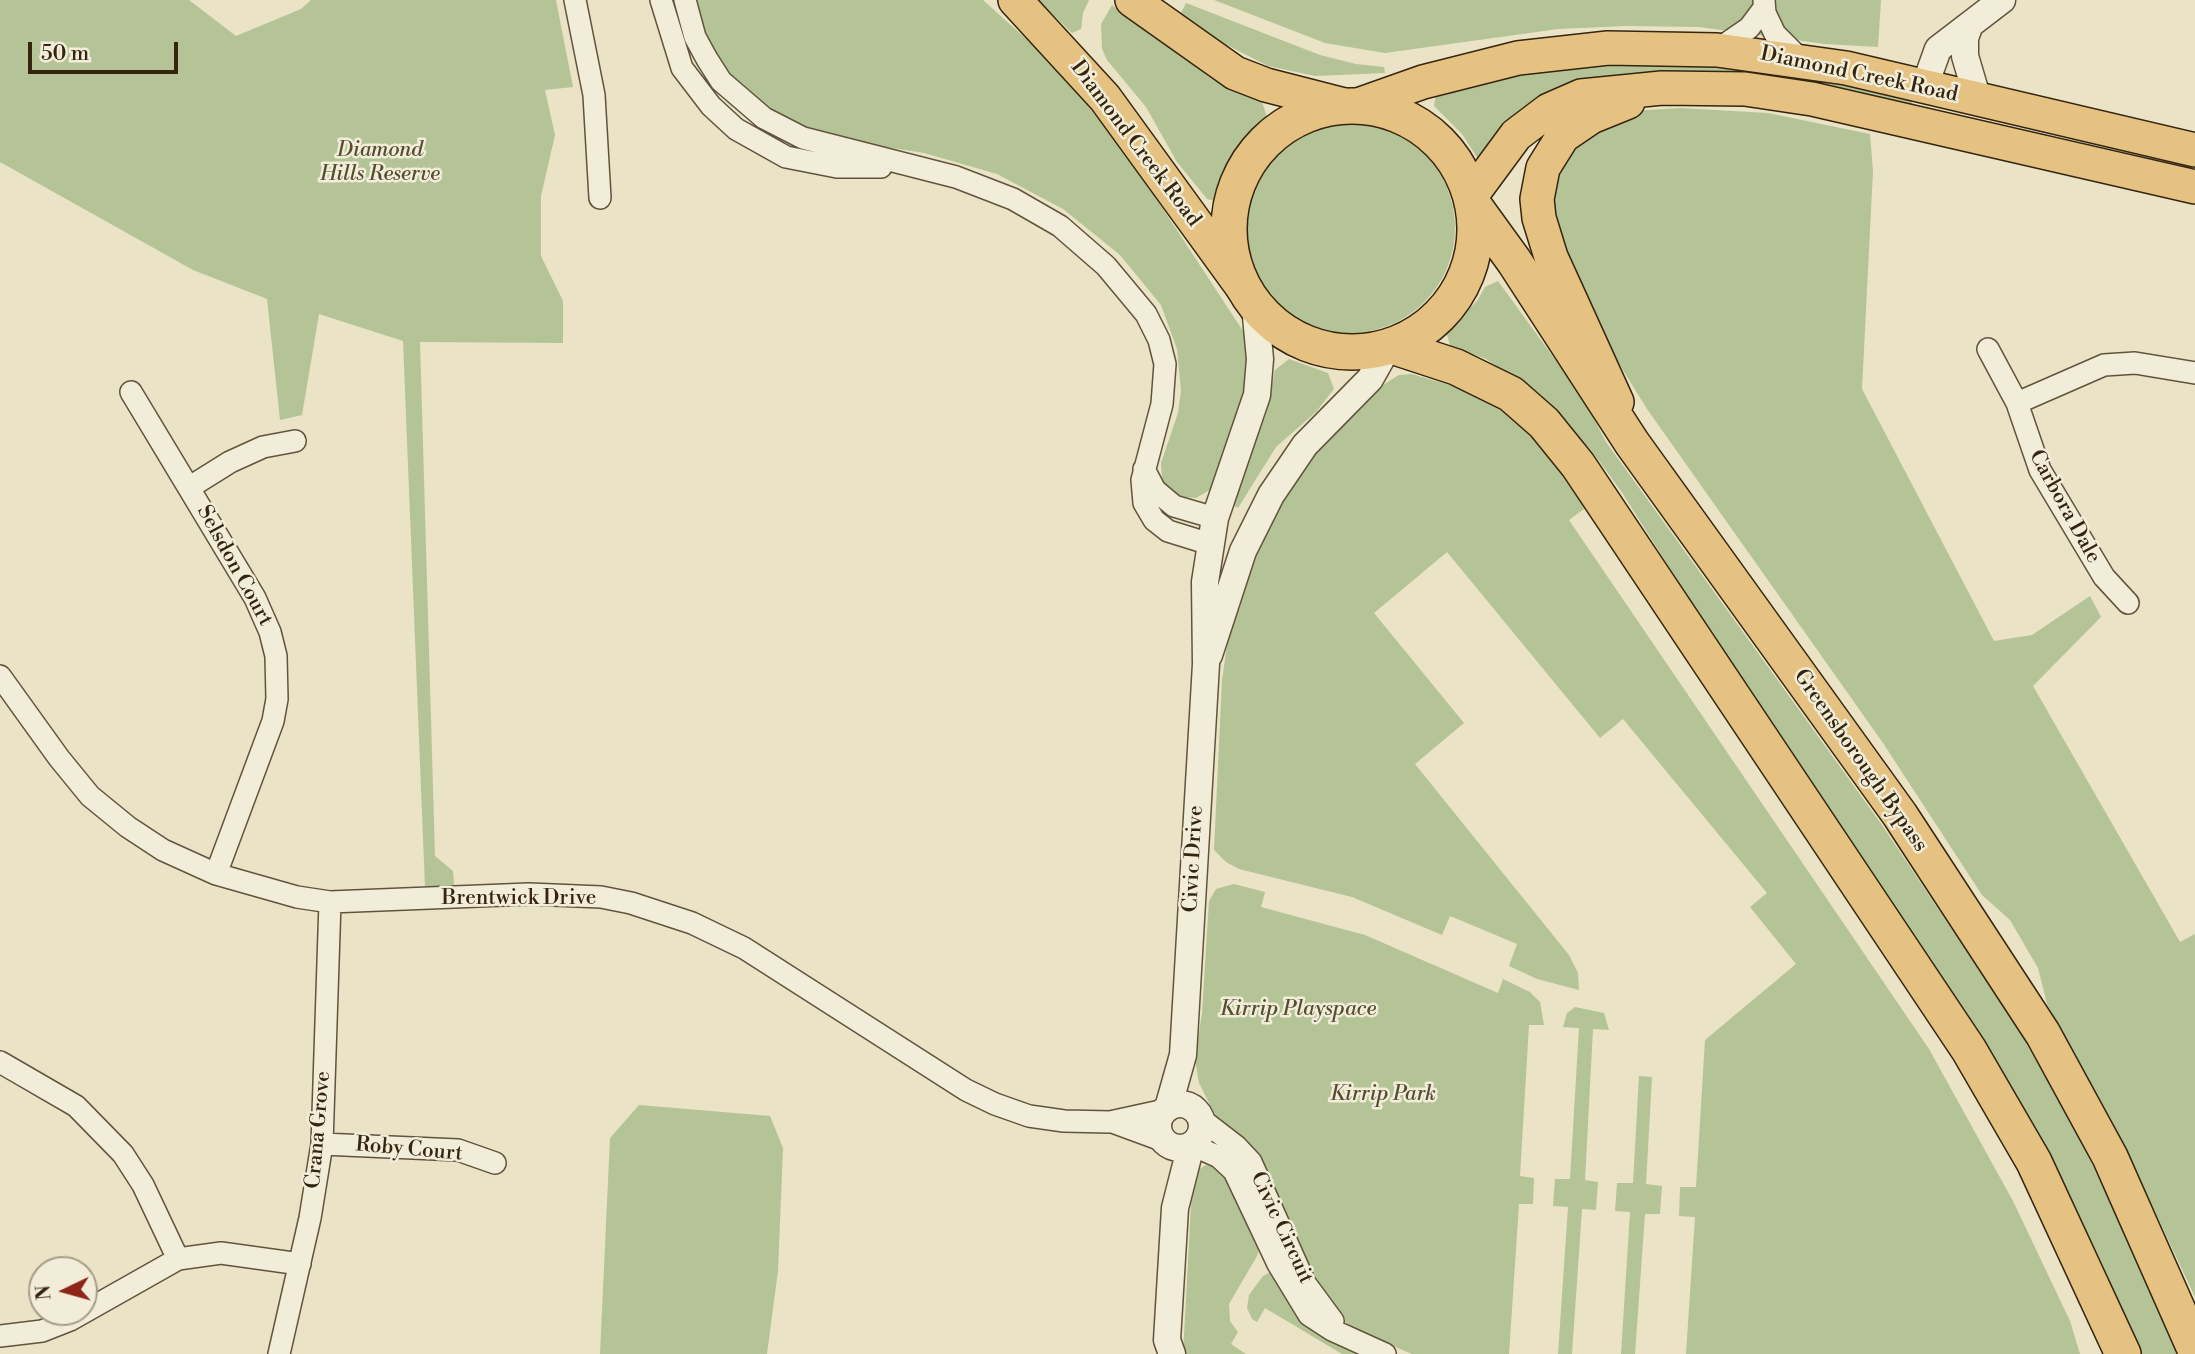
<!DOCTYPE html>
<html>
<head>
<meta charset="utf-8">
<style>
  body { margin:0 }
  #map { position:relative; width:2195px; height:1354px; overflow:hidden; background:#eae3c5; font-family:"Libre Bodoni",serif }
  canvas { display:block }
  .north { position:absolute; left:28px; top:1256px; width:70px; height:70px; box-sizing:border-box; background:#f1edd9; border:2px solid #a69d88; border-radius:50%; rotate:265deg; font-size:19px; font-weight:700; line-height:28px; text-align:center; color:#35250e }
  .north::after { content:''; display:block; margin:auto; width:24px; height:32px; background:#8f2418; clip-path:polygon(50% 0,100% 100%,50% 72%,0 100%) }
  .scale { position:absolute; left:28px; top:42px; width:150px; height:32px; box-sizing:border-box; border:4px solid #35250e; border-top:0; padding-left:9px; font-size:21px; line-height:24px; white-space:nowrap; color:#35250e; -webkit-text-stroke:5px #f1edd9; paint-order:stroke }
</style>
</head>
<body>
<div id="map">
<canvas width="2195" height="1354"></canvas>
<div class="north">N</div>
<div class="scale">50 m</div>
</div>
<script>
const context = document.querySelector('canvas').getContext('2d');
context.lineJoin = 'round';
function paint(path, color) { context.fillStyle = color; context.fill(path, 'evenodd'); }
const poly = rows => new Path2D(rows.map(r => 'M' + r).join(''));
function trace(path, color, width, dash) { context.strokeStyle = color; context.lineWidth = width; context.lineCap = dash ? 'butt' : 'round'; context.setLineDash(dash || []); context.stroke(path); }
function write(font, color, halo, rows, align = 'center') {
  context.font = font + ' "Libre Bodoni",serif'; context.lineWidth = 5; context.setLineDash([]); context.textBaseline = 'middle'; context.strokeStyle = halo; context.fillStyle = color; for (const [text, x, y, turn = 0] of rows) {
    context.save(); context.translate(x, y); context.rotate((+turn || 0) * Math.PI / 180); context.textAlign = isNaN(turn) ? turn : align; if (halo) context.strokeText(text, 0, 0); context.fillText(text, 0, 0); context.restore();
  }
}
paint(poly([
  [0,0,189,0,236,36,301,9,311,0,556,0,573,87,545,90,555,135,541,196,541,256,563,301,563,343,420,342,435,856,453,871,454,886,425,887,403,341,319,314,302,415,280,420,267,299,193,270,0,162],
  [693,0,983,0,1054,64,1102,123,1146,183,1245,334,1249,346,1247,384,1213,488,1196,498,1180,497,1166,488,1162,480,1161,463,1178,413,1181,391,1177,349,1161,305,1120,255,1063,209,997,174,924,153,822,137,777,117,726,72,702,29],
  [1038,0,1089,0,1083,13,1081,29,1072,33],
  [1214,0,1881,0,1878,47,1825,44,1699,27,1627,26,1558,29,1385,53,1325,43],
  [1186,3,1320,55,1356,64,1384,67,1385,73,1315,76,1268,66,1223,43,1181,13],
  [1112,5,1213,80,1262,102,1268,120,1254,131,1232,161,1215,201,1207,199,1177,162,1146,107,1107,60,1102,49,1101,24],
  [1603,62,1737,64,1905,95,1915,106,1694,76,1478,159,1462,134,1434,106,1436,93,1481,79],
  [1680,108,1768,113,1870,134,1873,171,1862,389,1994,641,2032,635,2090,596,2101,617,2033,686,2180,942,2195,934,2195,1297,2118,1133,2047,1004,2038,968,2010,920,1982,895,1883,743,1647,409,1589,315,1547,199,1567,146,1632,111],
  '1245 228a105 105 0 1 1 210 0a105 105 0 1 1-210 0Z',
  [1498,281,1583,398,1606,442,1882,825,2017,1027,2078,1135,2136,1257,2178,1354,2139,1354,2105,1270,2059,1172,1995,1058,1735,672,1621,491,1591,450,1547,402,1486,359,1450,345,1446,332,1477,301,1485,287],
  [1289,359,1328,373,1334,389,1316,412,1276,447,1238,508,1232,505,1267,411,1275,370],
  [1412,374,1466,390,1511,416,1534,435,1576,490,1584,509,1569,520,1929,1049,2013,1201,2070,1321,2080,1354,1686,1354,1695,1217,1679,1216,1680,1187,1696,1187,1705,1040,1796,964,1750,907,1767,893,1623,719,1600,738,1447,552,1374,613,1464,723,1415,764,1569,955,1578,973,1579,990,1537,979,1509,966,1517,944,1450,916,1442,935,1352,897,1239,869,1226,862,1214,850,1222,680,1228,639,1249,571,1286,494,1314,454,1373,391,1399,375],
  [1234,884,1265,892,1261,907,1365,935,1498,993,1503,979,1530,992,1540,1002,1544,1025,1529,1025,1520,1176,1534,1178,1533,1204,1519,1204,1509,1354,1412,1354,1358,1331,1336,1315,1215,1115,1199,1083,1195,1060,1202,1013,1209,901,1216,889],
  [1575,1007,1604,1013,1609,1030,1593,1029,1585,1180,1598,1182,1596,1210,1582,1209,1572,1354,1558,1354,1568,1207,1553,1206,1555,1179,1570,1179,1579,1028,1563,1027,1567,1013],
  [1639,1076,1652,1077,1646,1184,1662,1186,1660,1214,1645,1214,1635,1354,1621,1354,1630,1212,1615,1211,1617,1183,1633,1183],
  [639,1105,770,1116,783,1148,778,1271,767,1354,600,1354,610,1138],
  [1206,1165,1222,1168,1260,1246,1257,1256,1229,1304,1230,1321,1238,1332,1231,1344,1246,1354,1183,1354,1192,1187,1195,1172],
  [1272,1271,1361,1354,1342,1354,1265,1308,1257,1322,1252,1319,1247,1308,1249,1295,1263,1276]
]), '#b4c497');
const minor = poly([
  [575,0,594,95,600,198],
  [661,0,682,68,711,106,736,129,786,157,837,167,881,167],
  [685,0,695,37,707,59,721,81,764,118,803,138,956,177,1013,199,1060,226,1106,266,1146,314,1159,340,1165,364,1162,404,1142,480,1144,503,1154,520,1168,531,1210,544],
  [1764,0,1765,13,1775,34,1801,60],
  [1717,50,1749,28,1764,8],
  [1988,349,2017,403,2040,470,2104,577,2128,603],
  [131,392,255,598,270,632,276,656,277,699,273,721,216,874],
  [2017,403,2104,365,2135,363,2195,373],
  [1144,469,1155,490,1174,506,1215,518],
  [190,487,230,462,263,447,295,441],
  [0,676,59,758,90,796,128,827,163,850,216,874,297,897,330,902,529,894,601,897,631,903,692,923,744,948,966,1090,995,1104,1029,1116,1064,1121,1110,1122,1165,1110],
  [0,1062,76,1106,123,1154,143,1185,178,1259],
  [1201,1119,1236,1146,1251,1162,1305,1283,1333,1321],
  [1115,1123,1164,1141],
  [322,1144,458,1150,495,1163],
  [1192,1145,1219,1157,1234,1171,1278,1264,1309,1315,1332,1330,1385,1354],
  [0,1336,42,1331,70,1320,178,1259,221,1253,300,1264],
  [279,1354,310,1218,322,1144,330,902]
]);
const tertiary = poly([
  [1969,27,1965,38,1965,56,1978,100],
  [1924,88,1938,49,2002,0],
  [1209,655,1243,551,1271,495,1305,445,1370,379,1388,347],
  '1158 1126a22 22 0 1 1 44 0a22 22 0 1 1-44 0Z',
  [1168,1108,1183,1055,1206,664,1205,582,1215,518,1257,395,1260,359,1255,306],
  [1172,1354,1167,1340,1175,1208,1191,1145]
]);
const primary = poly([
  [1015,0,1105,98,1248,295],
  [1132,0,1235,73,1266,85,1344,105],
  [1358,105,1423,82,1518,58,1608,48,1717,50,1846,68,2195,150],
  [1471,196,1516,135,1549,110,1581,96,1662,88,1745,89,1812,99,2195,187],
  [1617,402,1551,257,1539,218,1537,199,1543,168,1563,136,1591,117,1628,102]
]);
const trunk = poly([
  '1229 229a123 123 0 1 1 246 0a123 123 0 1 1-246 0Z',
  [1472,203,1514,261,1632,443,1900,815,2043,1034,2110,1157,2195,1349],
  [1392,346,1456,367,1511,394,1544,423,1578,465,1969,1050,2034,1162,2123,1354]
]);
trace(minor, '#62543c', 24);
trace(tertiary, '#62543c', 29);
trace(primary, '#35250e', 36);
trace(trunk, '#35250e', 38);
trace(minor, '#f1edd9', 21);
trace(tertiary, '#f1edd9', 26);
trace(primary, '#e5c282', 33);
trace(trunk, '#e5c282', 35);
write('21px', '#35250e', '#f1edd9', [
  ["Diamond Creek Road",1859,75,12],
  ["Diamond Creek Road",1135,144,53],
  ["Carbora Dale",2064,507,61],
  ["Selsdon Court",234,566,61],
  ["Greensborough Bypass",1860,761,55],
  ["Civic Drive",1194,859,-87],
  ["Brentwick Drive",519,899],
  ["Crana Grove",319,1130,-85],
  ["Roby Court",409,1150,5],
  ["Civic Circuit",1281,1228,65]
]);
write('italic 21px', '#554d30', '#f1edd9', [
  ["Diamond",380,151],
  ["Hills Reserve",380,175],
  ["Kirrip Playspace",1298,1010],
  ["Kirrip Park",1383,1095]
]);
</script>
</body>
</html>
